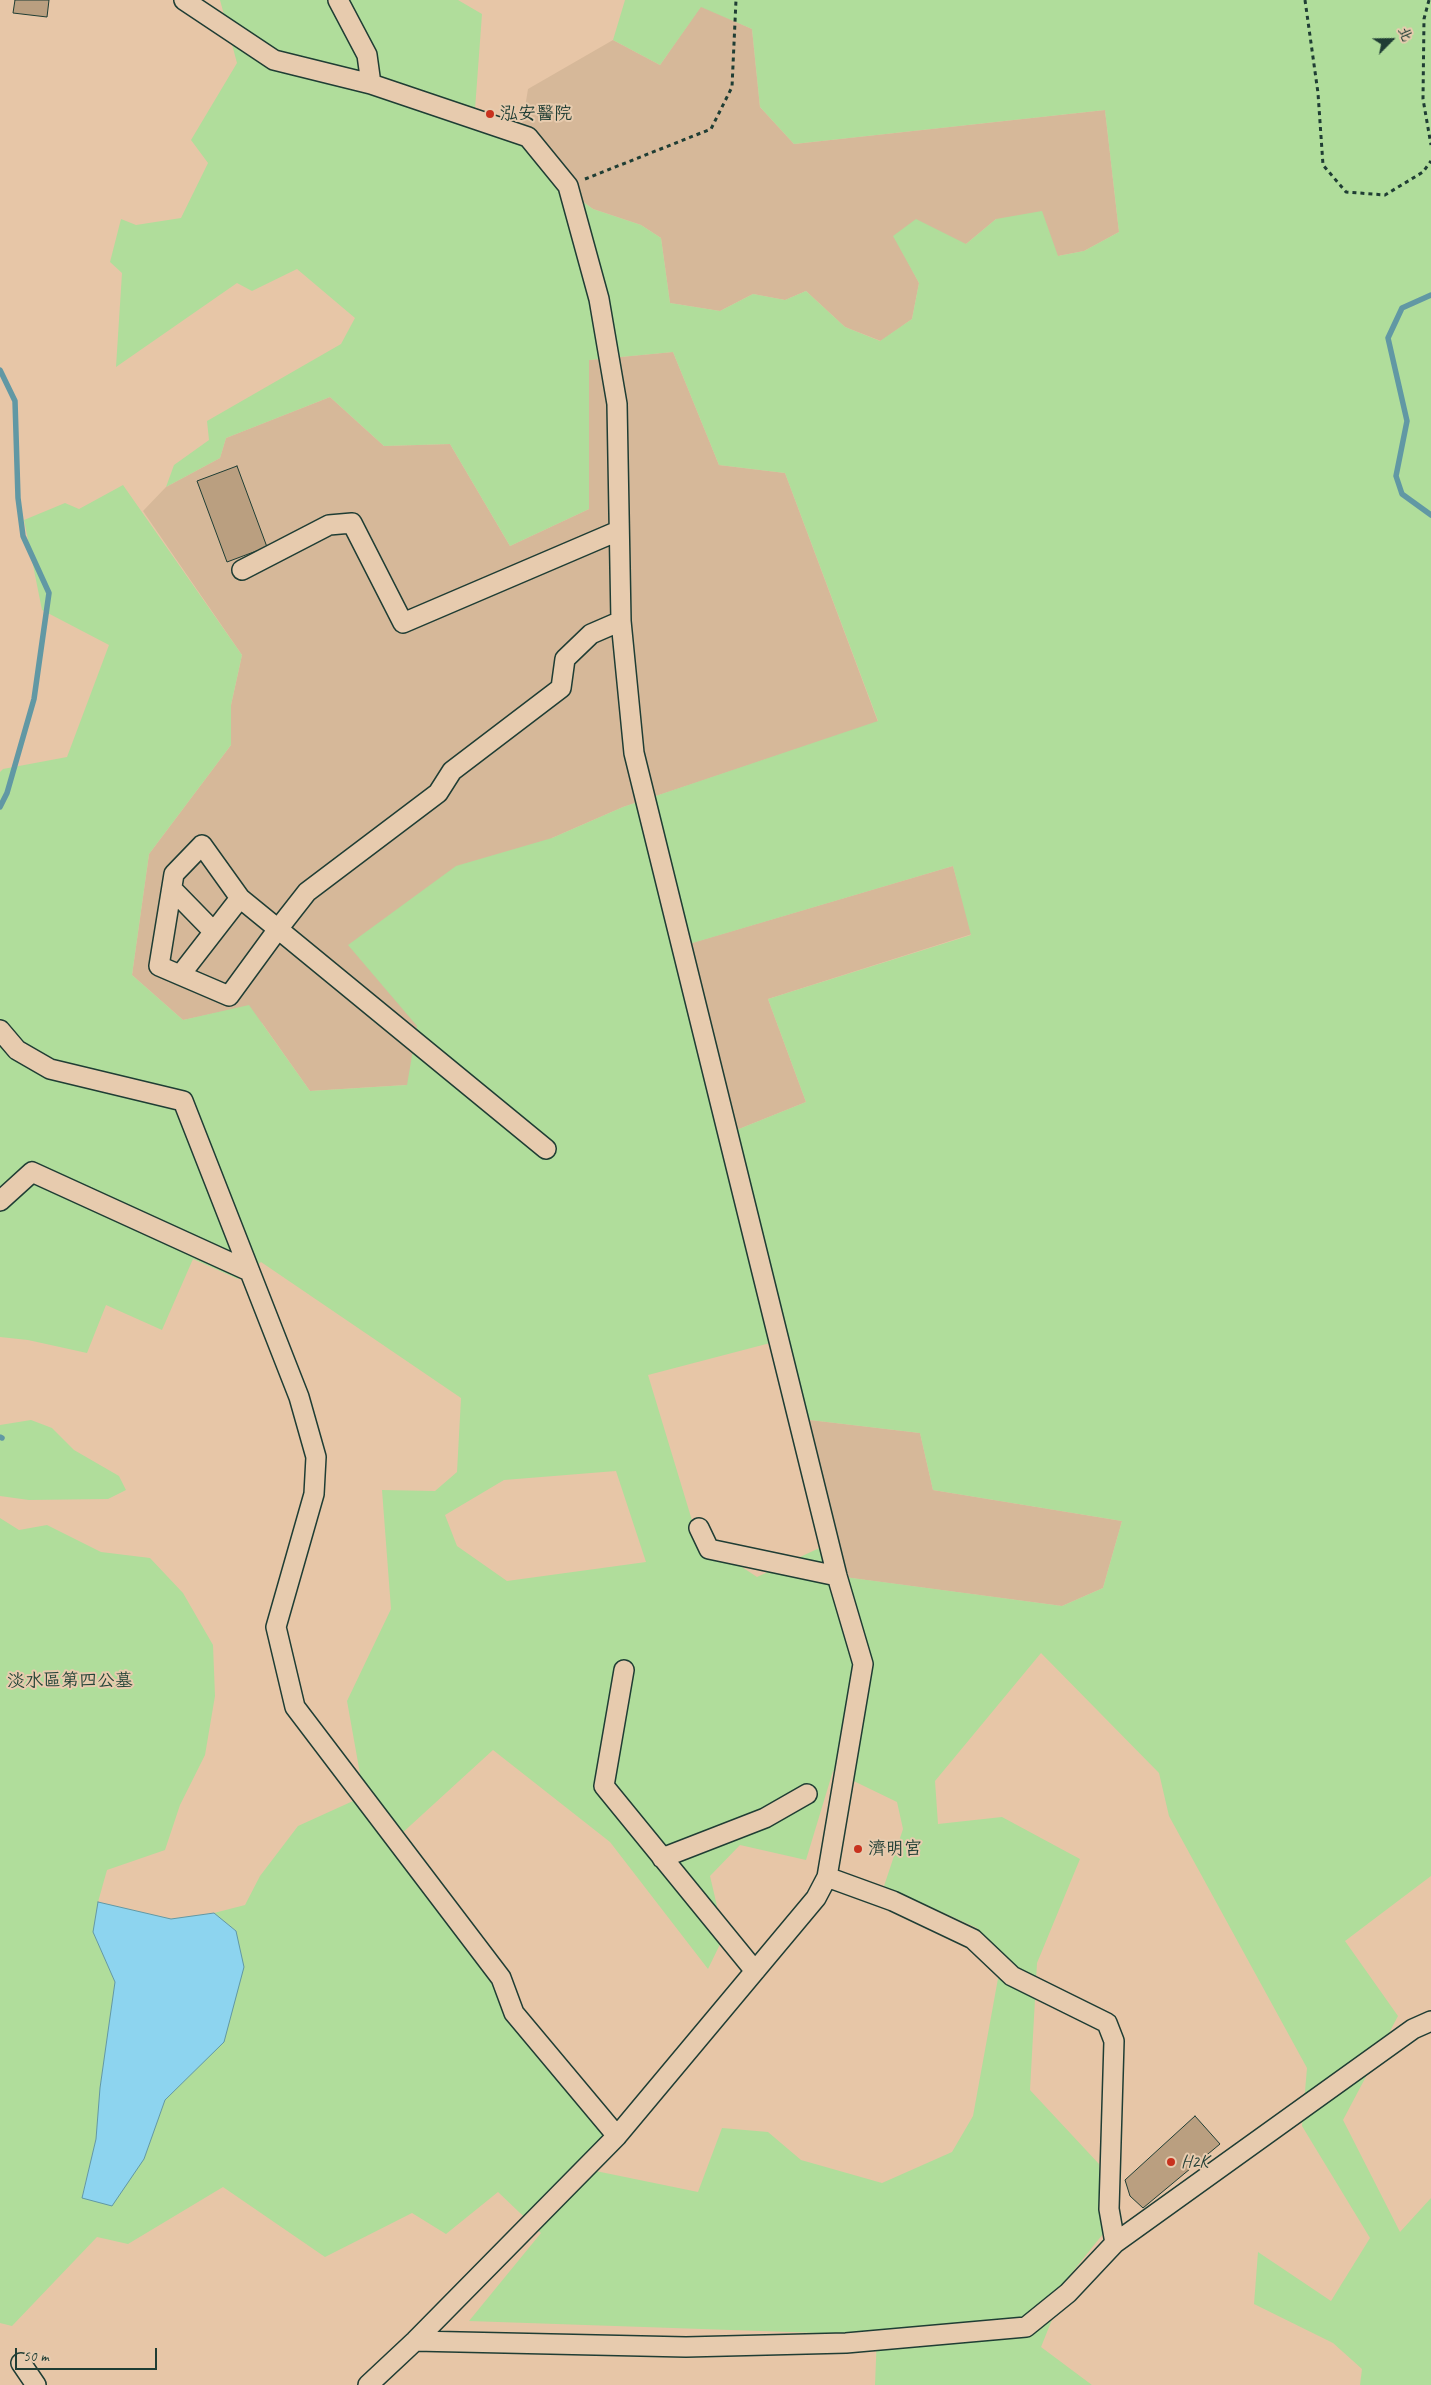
<!DOCTYPE html>
<html>
<head>
<meta charset="utf-8">
<style>
  body { margin:0 }
  #map { position:relative; width:1431px; height:2385px; overflow:hidden; background:#e7c6a7; font-family:Caveat,"LXGW WenKai TC",sans-serif }
  canvas { display:block }
  .north { position:absolute; left:1366px; top:15px; width:50px; height:50px; -webkit-text-stroke:4px #e7cbae; paint-order:stroke; rotate:67deg; font-size:14px; font-weight:700; line-height:20px; text-align:center; color:#1f3d34 }
  .north::after { content:''; display:block; margin:auto; width:18px; height:22px; background:#1f3d34; clip-path:polygon(50% 0,100% 100%,50% 72%,0 100%) }
  .scale { position:absolute; left:15px; top:2348px; width:142px; height:22px; box-sizing:border-box; border:2px solid #1f3d34; border-top:0; padding-left:6px; font-size:15px; line-height:18px; white-space:nowrap; color:#1f3d34; -webkit-text-stroke:4px #e7cbae; paint-order:stroke }
</style>
</head>
<body>
<div id="map">
<canvas width="1431" height="2385"></canvas>
<div class="north">北</div>
<div class="scale">50 m</div>
</div>
<script>
const context = document.querySelector('canvas').getContext('2d');
context.lineJoin = 'round';
function paint(path, color) { context.fillStyle = color; context.fill(path, 'evenodd'); }
const poly = rows => new Path2D(rows.map(r => 'M' + r).join(''));
function trace(path, color, width, dash) { context.strokeStyle = color; context.lineWidth = width; context.lineCap = dash ? 'butt' : 'round'; context.setLineDash(dash || []); context.stroke(path); }
function write(font, color, halo, rows, align = 'center') {
  context.font = font + ' Caveat,"LXGW WenKai TC",sans-serif'; context.lineWidth = 4; context.setLineDash([]); context.textBaseline = 'middle'; context.strokeStyle = halo; context.fillStyle = color; for (const [text, x, y, turn = 0] of rows) {
    context.save(); context.translate(x, y); context.rotate((+turn || 0) * Math.PI / 180); context.textAlign = isNaN(turn) ? turn : align; if (halo) context.strokeText(text, 0, 0); context.fillText(text, 0, 0); context.restore();
  }
}
paint(poly([
  [701,6,752,29,760,107,794,144,1105,110,1119,232,1084,251,1058,256,996,219,966,244,894,236,919,283,912,319,881,341,845,327,806,291,785,300,753,294,720,311,670,303,661,238,641,225,593,209,564,188,521,132,528,89,613,40,660,65],
  [673,352,719,465,785,473,878,722,623,807,552,838,569,1148,406,1085,310,1091,262,1023,221,1012,183,1020,132,975,149,854,231,745,231,705,242,655,143,511,166,487,220,458,226,438,330,397,384,446,450,444,510,546,589,509,589,360],
  [953,866,972,934,768,999,806,1102,724,1135,678,947],
  [793,1418,920,1433,933,1490,1122,1521,1103,1588,1062,1606,836,1576]
]), '#d6b899');
paint(poly([
  [220,0,458,0,482,14,474,123,521,132,564,188,593,209,641,225,661,238,670,303,720,311,753,294,785,300,806,291,845,327,880,341,912,319,919,283,893,236,916,219,966,244,996,219,1042,211,1058,256,1084,251,1119,232,1105,110,794,144,760,107,752,29,701,7,660,65,613,40,625,0,1431,0,1431,1876,1345,1941,1398,2016,1343,2120,1400,2232,1431,2198,1431,2385,1360,2385,1362,2369,1333,2343,1254,2304,1258,2252,1331,2301,1370,2238,1302,2126,1307,2068,1169,1816,1159,1773,1041,1653,935,1781,938,1824,1002,1817,1080,1859,1037,1963,1030,2090,1099,2164,1103,2234,1070,2275,1041,2347,1092,2385,875,2385,877,2335,469,2321,541,2233,498,2192,446,2234,412,2213,325,2257,223,2187,128,2244,97,2237,12,2326,0,2323,0,1518,19,1530,47,1525,101,1552,150,1558,183,1593,213,1645,215,1696,205,1755,180,1805,165,1850,107,1870,98,1902,93,1932,115,1982,100,2088,96,2139,82,2197,144,2159,165,2100,224,2041,236,1931,214,1913,245,1905,260,1876,298,1826,364,1796,347,1701,391,1609,382,1490,435,1491,457,1472,461,1398,261,1262,238,1279,193,1259,162,1330,106,1305,87,1353,28,1340,0,1337,0,772,3,769,67,757,109,645,42,610,24,520,65,503,79,509,123,485,242,655,231,705,231,745,149,854,132,975,183,1020,249,1005,310,1091,407,1085,417,1026,348,945,456,866,552,838,623,807,878,721,785,473,719,465,673,352,589,360,589,509,510,546,450,444,384,446,330,397,226,438,220,458,166,487,174,465,209,440,207,421,341,344,355,318,297,269,252,291,237,283,116,367,122,273,110,262,121,219,136,225,181,218,208,163,191,140,237,63],
  [953,866,971,935,768,999,806,1102,724,1135,679,947],
  [774,1342,793,1418,920,1433,933,1490,1122,1521,1103,1588,1062,1606,837,1576,828,1544,757,1577,697,1537,648,1375],
  [616,1471,646,1562,507,1581,457,1546,445,1515,504,1480],
  [493,1750,610,1842,708,1969,724,1936,710,1876,740,1845,806,1860,833,1771,897,1802,903,1829,884,1886,977,1928,1001,1962,973,2116,952,2152,882,2183,801,2160,768,2132,722,2128,698,2192,586,2169,608,2132,400,1835],
  [31,1420,52,1428,74,1450,119,1476,126,1490,108,1499,29,1500,0,1496,0,1425]
]), '#b0dd9b');
const water = poly([
  [98,1902,171,1919,214,1913,236,1931,244,1967,224,2042,165,2100,144,2159,112,2206,82,2198,96,2139,100,2088,115,1982,93,1932,98,1902]
]);
paint(water, '#8dd4ef');
trace(water, '#6198a4', 1);
trace(poly([
  [1431,295,1402,308,1388,338,1407,421,1396,476,1402,494,1431,515],
  [0,370,15,401,18,498,23,536,49,593,34,699,7,793,0,807],
  [0,1437,2,1438]
]), '#6198a4', 5.5);
const building = poly([
  [15,0,49,0,47,17,13,13,15,0],
  [237,466,267,547,227,562,197,481,237,466],
  [1195,2116,1220,2144,1143,2208,1130,2196,1125,2180,1195,2116]
]);
paint(building, '#ba9f80');
trace(building, '#1f3d34', 1);
const minor = poly([
  [184,0,274,60,371,84,528,137,568,186,599,299,617,404,621,621,634,753,837,1576,863,1664,827,1877,816,1898,617,2136,415,2341,368,2385],
  [338,0,367,55,371,84],
  [242,570,329,525,352,523,403,623,618,531],
  [172,889,213,931],
  [181,974,240,898],
  [0,1030,17,1050,50,1069,183,1101,299,1397,316,1457,314,1494,276,1627,295,1707,501,1978,514,2013,617,2136],
  [546,1149,278,929,240,898,202,845,174,874,159,966,229,996,278,929,307,892,438,793,452,771,561,688,565,659,591,634,621,621],
  [0,1201,32,1172,249,1271],
  [699,1528,709,1549,837,1576],
  [624,1670,604,1786,755,1971],
  [662,1858,765,1818,807,1794],
  [827,1877,893,1901,973,1939,1012,1976,1107,2023,1114,2041,1109,2209,1115,2243],
  [415,2341,686,2347,846,2343,1026,2327,1068,2293,1115,2243,1413,2029,1431,2021],
  [21,2363,36,2385]
]);
trace(minor, '#1f3d34', 22);
trace(poly([
  [1305,0,1318,93,1323,165,1346,192,1385,195,1423,172,1431,161],
  [1429,0,1424,19,1423,99,1431,145],
  [585,179,711,129,732,87,736,0]
]), '#1f3d34', 3, [4, 4]);
trace(minor, '#e7cbae', 19);
for (const [x, y, r, color] of [
  [490,114,5,"#c8321e"],
  [858,1849,5,"#c8321e"],
  [1171,2162,5,"#c8321e"]
]) { const dot = new Path2D(); dot.arc(x, y, r, 0, 2 * Math.PI); context.fillStyle = color; context.fill(dot); trace(dot, '#e7cbae', 2); }
write('18px', '#1f3d34', '#e7cbae', [
  ["泓安醫院",500,114],
  ["濟明宮",868,1849],
  ["H2K",1181,2162]
], 'left');
write('18px', '#264539', '#e7cbae', [
  ["淡水區第四公墓",70,1681]
]);
</script>
</body>
</html>
